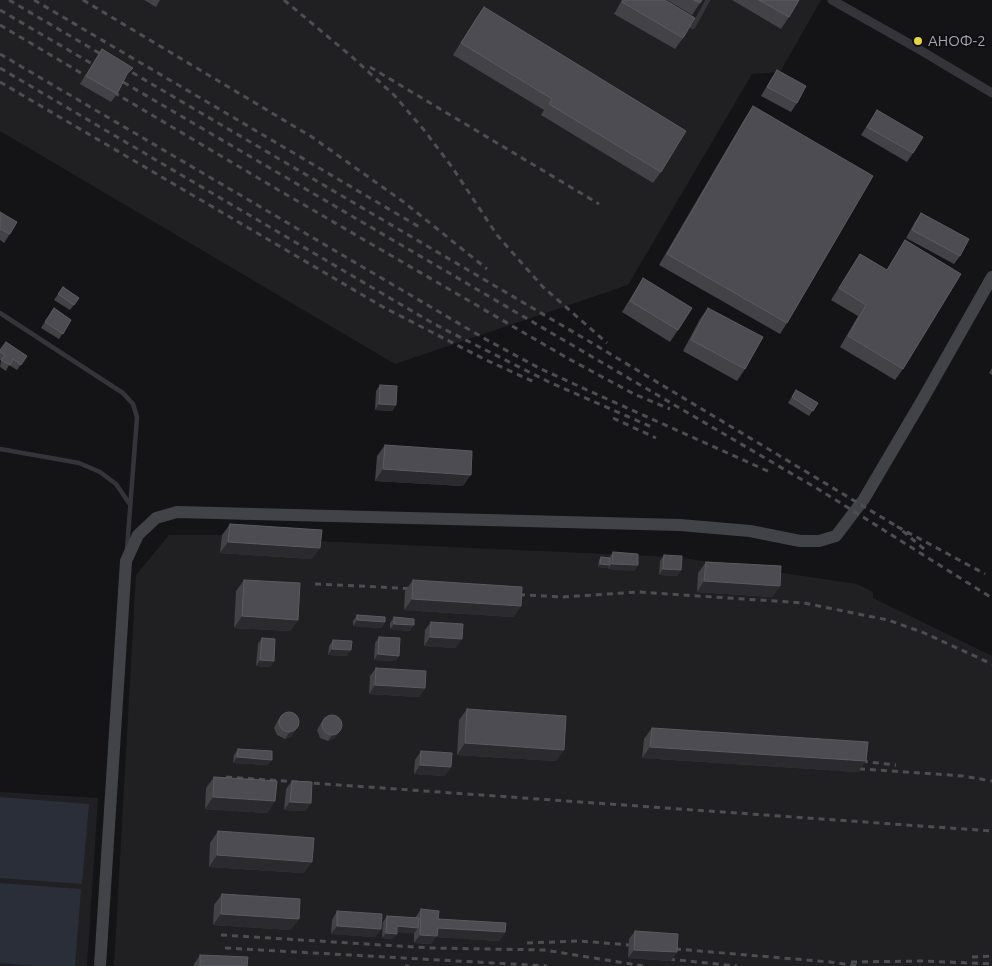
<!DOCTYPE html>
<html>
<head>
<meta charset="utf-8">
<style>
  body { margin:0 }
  canvas { display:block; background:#141315 }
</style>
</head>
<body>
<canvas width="992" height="966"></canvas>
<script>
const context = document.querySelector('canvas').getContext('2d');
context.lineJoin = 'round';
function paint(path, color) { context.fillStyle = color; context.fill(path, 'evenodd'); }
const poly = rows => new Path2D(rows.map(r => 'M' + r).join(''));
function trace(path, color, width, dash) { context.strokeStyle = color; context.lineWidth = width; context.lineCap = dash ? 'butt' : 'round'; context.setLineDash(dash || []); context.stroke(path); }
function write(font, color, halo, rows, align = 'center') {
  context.font = font + ' Ubuntu,sans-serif'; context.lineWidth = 4; context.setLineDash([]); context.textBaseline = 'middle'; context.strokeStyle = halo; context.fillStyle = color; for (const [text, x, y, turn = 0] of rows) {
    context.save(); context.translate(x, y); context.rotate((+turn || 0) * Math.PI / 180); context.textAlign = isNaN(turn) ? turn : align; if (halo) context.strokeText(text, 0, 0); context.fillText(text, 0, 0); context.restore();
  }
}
paint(poly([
  [0,0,821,0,780,72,752,74,628,285,395,364,0,131],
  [169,535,222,535,314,541,676,557,857,584,873,592,873,598,992,656,992,966,114,966,136,575],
  [0,792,98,798,87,966,0,966]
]), '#201f22');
paint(poly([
  [0,797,89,804,82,884,0,878],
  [0,883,81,889,75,966,34,966,0,963]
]), '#2a2e38');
trace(poly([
  [686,23,693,27,708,0],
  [0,313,109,384,123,393,133,404,137,417,127,549],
  [0,449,79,463,100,472,116,484,129,503]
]), '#35343a', 4.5);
trace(poly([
  [832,0,915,47,992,93]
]), '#35343a', 9);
trace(poly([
  [100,966,126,561,138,535,156,518,177,512,680,525,750,531,800,541,819,541,836,536,864,499,924,397,992,277]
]), '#424249', 12);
trace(poly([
  [9,0,592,343,898,527],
  [34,0,421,228],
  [83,0,312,137,405,203,487,269],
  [284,0,351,56,394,95,424,130,452,167,497,235,543,287,607,343],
  [0,10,823,492,992,598],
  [0,25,275,188,569,359,634,394,670,409],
  [0,54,487,340,539,368,607,399,772,473],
  [370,67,599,204],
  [0,68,434,324,549,382,654,428],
  [0,82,383,307,482,358,534,382],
  [613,418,656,438],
  [924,549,898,527,985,574],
  [315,584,421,589],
  [508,594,563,597,638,592,804,603,888,620,922,632,992,664],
  [851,760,896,765],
  [848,768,963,776,992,781],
  [226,777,992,831],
  [221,935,431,948,545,950,643,966],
  [527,943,579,941,642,946],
  [225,948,547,966],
  [664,948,830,962,858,966],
  [972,957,992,956],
  [658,958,737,966],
  [851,962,925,961,992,964],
  [405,966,409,966]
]), '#4d4d54', 3, [6, 5]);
paint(poly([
  [144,0,160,0,156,7],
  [622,0,665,0,683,38,675,49,614,14],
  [667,0,702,0,692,15],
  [732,0,799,0,789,17,781,29],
  [484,7,661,172,653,183,541,115,544,110,453,55,476,18],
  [102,49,125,78,117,94,111,102,80,84,96,58],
  [777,70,797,103,791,112,761,96,771,79],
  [753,106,787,323,780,334,659,265,745,118],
  [877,110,913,153,907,162,861,135],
  [0,212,10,234,4,243,0,240],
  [921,213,960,256,954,264,906,238,915,222],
  [905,240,903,369,895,380,840,347,858,316,831,300,860,254,887,270],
  [643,278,678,330,670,342,622,312],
  [63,287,79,298,70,310,54,300],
  [54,308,71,320,59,339,41,328],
  [708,308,745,369,737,381,683,351,700,319],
  [0,350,27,356,17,370,9,365,6,371,0,367,1,360,0,360],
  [992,368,992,375,989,373],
  [380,385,396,405,392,411,375,410,376,391],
  [796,390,818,403,809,416,788,403],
  [385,445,463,486,375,481,377,456],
  [230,524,312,559,220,553,222,535],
  [613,552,638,565,634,571,608,569,608,568,598,567,599,560,601,557,609,558],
  [664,555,681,570,677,576,659,575,660,561],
  [706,562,780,586,772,597,697,592,698,573],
  [244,580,298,620,290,631,234,628,236,591],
  [413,580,521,606,513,617,404,610,405,591],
  [357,615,385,622,381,628,353,626,353,621],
  [394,617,410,631,390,629,390,623],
  [431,622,456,648,424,646,425,630],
  [379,637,399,656,395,661,374,660,375,643],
  [262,638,274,661,270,667,256,666,258,644],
  [333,640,347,656,328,655,329,646],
  [376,668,425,688,419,697,369,694,370,676],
  [467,709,556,761,457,755,459,720],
  [282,715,292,736,285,739,277,735,274,728,278,720],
  [325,717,335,738,328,741,320,738,317,730,321,723],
  [652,728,866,761,858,772,642,758,644,739],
  [238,749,268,765,233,763,234,755],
  [421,751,445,776,414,774,415,760],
  [214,777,275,801,267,813,205,809,206,788],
  [292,781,311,803,305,811,284,810,286,789],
  [218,831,304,873,209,867,210,843],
  [222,894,291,930,213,925,214,905],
  [421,909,438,919,505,932,499,941,436,937,431,944,414,943,414,933,397,932,393,939,382,938,383,922,387,916,415,918],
  [337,911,381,929,375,937,331,934,332,920],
  [635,931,677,952,671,961,628,958,629,939],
  [200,955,247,966,194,966,194,964]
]), '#424247');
paint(poly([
  [379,404,396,405,392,411,375,410],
  [383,469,471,475,463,486,375,481],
  [228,542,320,548,312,559,220,553],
  [600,564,610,565,608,568,598,567],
  [612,564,638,565,634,571,608,569],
  [663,569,681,570,677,576,659,575],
  [704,581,780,586,772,597,697,592],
  [412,599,521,606,513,617,404,610],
  [242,616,298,620,290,631,234,628],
  [357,620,385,622,381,628,353,626],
  [394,624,414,625,410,631,390,629],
  [430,637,462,639,456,648,424,646],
  [332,649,351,650,347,656,328,655],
  [378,654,399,656,395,661,374,660],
  [260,660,274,661,270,667,256,666],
  [375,685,425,688,419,697,369,694],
  [296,730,292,736,285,739,289,733],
  [339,732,335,738,328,741,332,735],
  [465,743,564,750,556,761,457,755],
  [650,747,866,761,858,772,642,758],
  [237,757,272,760,268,765,233,763],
  [420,765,451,767,445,776,414,774],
  [213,797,275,801,267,813,205,809],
  [290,802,311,803,305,811,284,810],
  [217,855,312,862,304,873,209,867],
  [221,914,299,919,291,930,213,925],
  [337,926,381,929,375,937,331,934],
  [397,926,418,928,414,933,393,932],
  [438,928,505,932,499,941,436,937,431,944,414,943,420,935],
  [386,933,397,934,393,939,382,938],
  [634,950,677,952,671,961,628,958]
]), '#2b2a2e');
const building = poly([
  [623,0,665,0,695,18,683,38,622,2,623,0],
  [694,0,702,0,700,3,694,0],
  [759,0,799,0,789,17,759,0],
  [484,7,686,131,661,172,549,104,552,99,461,43,484,7],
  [102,49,133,68,127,74,117,94,86,76,102,49],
  [777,70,806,86,797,103,767,87,777,70],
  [753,106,873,176,787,323,667,254,753,106],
  [877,110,923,137,913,153,867,127,877,110],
  [0,212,17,222,10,234,0,229,0,212],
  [921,213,969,239,960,256,912,230,921,213],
  [905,240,961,274,903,369,848,336,866,305,839,288,860,254,887,270,905,240],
  [643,278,692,308,678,330,630,301,643,278],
  [63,287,79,298,74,305,58,294,63,287],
  [54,308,71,320,63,334,45,322,54,308],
  [708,308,763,337,745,369,691,340,708,308],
  [6,342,27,356,21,365,13,359,10,365,1,360,5,355,0,352,0,350,6,342],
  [380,385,397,386,396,405,379,404,380,385],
  [796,390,818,403,813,411,792,397,796,390],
  [385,445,472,451,471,475,383,469,385,445],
  [230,524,322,530,320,548,228,542,230,524],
  [613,552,638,554,638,565,612,564,613,552],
  [664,555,682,556,681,570,663,569,664,555],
  [601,557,610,558,610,565,600,564,601,557],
  [706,562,781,566,780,586,704,581,706,562],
  [244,580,300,583,298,620,242,616,244,580],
  [413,580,522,587,521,606,412,599,413,580],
  [357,615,385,617,385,622,357,620,357,615],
  [394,617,414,619,414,625,394,624,394,617],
  [431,622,463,624,462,639,430,637,431,622],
  [379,637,400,638,399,656,378,654,379,637],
  [262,638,275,639,274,661,260,660,262,638],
  [333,640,352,641,351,650,332,649,333,640],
  [376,668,426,671,425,688,375,685,376,668],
  [467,709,566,716,564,750,465,743,467,709],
  '279 722a10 10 0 1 1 20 0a10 10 0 1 1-20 0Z',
  '322 725a10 10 0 1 1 20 0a10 10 0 1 1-20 0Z',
  [652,728,868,742,866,761,650,747,652,728],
  [238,749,272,751,272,760,237,757,238,749],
  [421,751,452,753,451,767,420,765,421,751],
  [214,777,277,781,275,801,213,797,214,777],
  [292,781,312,782,311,803,290,802,292,781],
  [218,831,314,838,312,862,217,855,218,831],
  [222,894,300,899,299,919,221,914,222,894],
  [421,909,439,911,438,919,506,923,505,932,438,928,437,936,420,935,421,909],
  [337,911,382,914,381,929,337,926,337,911],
  [387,916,419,918,418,928,397,926,397,934,386,933,387,916],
  [635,931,678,934,677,952,634,950,635,931],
  [200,955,248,957,247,966,200,966,200,955]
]);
paint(building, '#4d4c53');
trace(building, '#5b5a62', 1);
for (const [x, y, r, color] of [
  [918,41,5,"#ead835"]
]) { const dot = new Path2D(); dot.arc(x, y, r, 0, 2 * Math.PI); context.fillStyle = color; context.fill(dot); trace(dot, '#0f0e10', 2); }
write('15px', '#a5a6b5', '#0f0e10', [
  ["АНОФ-2",928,41]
], 'left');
</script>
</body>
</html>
